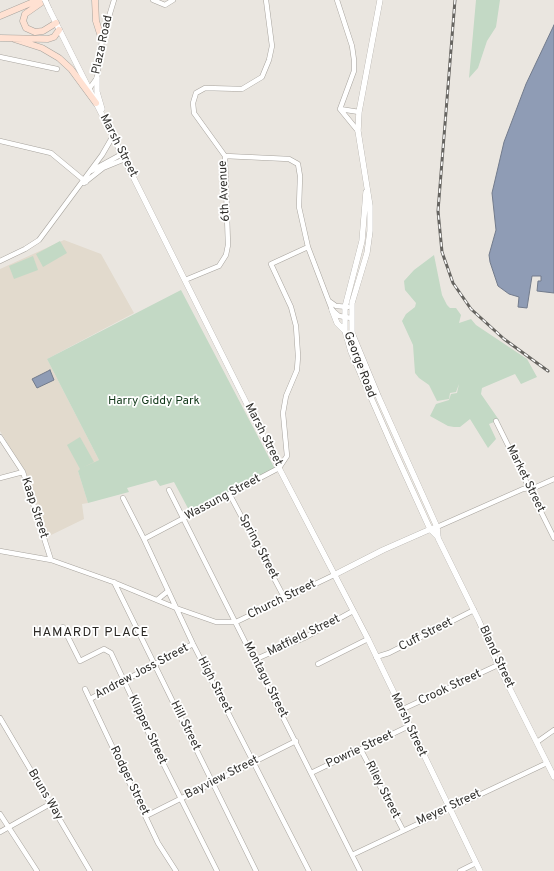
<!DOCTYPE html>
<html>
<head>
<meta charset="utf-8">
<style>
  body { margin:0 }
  canvas { display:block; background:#eae6e0 }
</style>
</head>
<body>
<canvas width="554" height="871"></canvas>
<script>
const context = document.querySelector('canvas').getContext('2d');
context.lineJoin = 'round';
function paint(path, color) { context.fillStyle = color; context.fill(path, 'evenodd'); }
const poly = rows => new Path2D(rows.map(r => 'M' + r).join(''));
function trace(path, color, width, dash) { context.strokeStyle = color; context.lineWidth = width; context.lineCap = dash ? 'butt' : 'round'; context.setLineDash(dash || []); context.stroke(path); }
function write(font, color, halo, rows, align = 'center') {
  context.font = font + ' Overpass,sans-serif'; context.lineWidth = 3.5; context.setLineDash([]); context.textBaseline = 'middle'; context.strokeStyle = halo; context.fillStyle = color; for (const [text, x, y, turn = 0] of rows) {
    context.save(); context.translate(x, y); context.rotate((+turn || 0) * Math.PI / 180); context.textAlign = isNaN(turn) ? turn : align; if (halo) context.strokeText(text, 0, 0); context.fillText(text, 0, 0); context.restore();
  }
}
paint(poly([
  [64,240,101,254,134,313,47,359,99,460,78,471,88,503,82,504,84,519,47,537,28,477,0,431,0,269]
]), '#e2dacd');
paint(poly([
  [476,0,500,0,496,27,487,41,478,68,469,78],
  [60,241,67,253,43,267,36,254],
  [434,255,442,295,447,305,450,308,456,308,461,315,459,323,471,319,476,325,527,359,537,377,521,384,515,374,482,388,481,394,499,420,489,424,496,439,488,448,470,419,460,427,454,427,448,426,430,416,436,404,449,400,451,394,457,393,459,384,456,392,450,393,449,399,437,401,429,385,419,378,415,373,413,345,402,321,406,314,415,307,416,303,405,290,404,281,414,270],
  [33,256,38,270,14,279,9,266],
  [181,290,275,469,191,514,174,482,160,486,156,480,127,488,129,492,88,503,78,471,80,469,67,445,80,437,94,462,82,468,99,460,47,359]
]), '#c3d9c5');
const water = poly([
  [554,25,554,293,537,291,538,281,541,281,541,276,532,276,527,308,518,307,519,297,509,294,498,286,490,262,489,255,496,230,492,193,504,142,526,84,554,25],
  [50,370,54,380,37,388,32,379,50,370]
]);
paint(water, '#8f9cb5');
trace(water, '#727b8c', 1);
const minor = poly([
  [153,0,165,5,173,0],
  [337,0,352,46,354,60,354,71,340,109],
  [0,57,57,69],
  [89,89,97,78,102,40,114,0],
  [340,109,358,131],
  [340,109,359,112],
  [0,141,51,153,86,182],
  [225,156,289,159,298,164,300,176,299,207,308,247,332,310,339,316,351,318],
  [91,171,122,154],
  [84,183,103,168,125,159],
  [0,261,25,249,39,240,102,155,113,136],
  [185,280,219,266,226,255,228,245,225,156,194,113,193,103,196,93,205,88,242,89,262,77,269,60,272,46,266,0],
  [329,301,336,306,348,307],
  [496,421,554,538],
  [0,437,23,472,51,560],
  [0,478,23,472],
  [169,490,360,871],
  [230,495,285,599],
  [123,498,144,539,193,644,309,871],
  [437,527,523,489,536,487,554,479],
  [144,539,279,468,287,456,283,413,286,396,297,370,298,356,296,326,291,307,271,264,308,247],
  [0,551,51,560,113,582,176,608,216,622,236,622,334,575],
  [114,582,256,871],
  [157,600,168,591],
  [63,627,80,661,104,649,111,653,156,749,217,871],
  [376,657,389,653,474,610],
  [254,660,304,638,353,611],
  [318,664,368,639],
  [85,689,158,843,176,871],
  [90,699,193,644],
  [401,710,498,665],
  [0,718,90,871],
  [537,742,554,730],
  [361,750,403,830],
  [311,773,409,726],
  [0,814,37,871],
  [146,816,296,741],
  [0,832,50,804],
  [352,855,547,763],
  [460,871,476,863]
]);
const tertiary = poly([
  [380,0,359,112,358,131,370,206,370,231,367,253,352,303,352,333,379,398,437,527,438,538,479,621,498,665,554,777],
  [49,9,279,468,368,639,480,871],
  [97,78,97,92,102,109],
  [366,192,362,241,345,307,345,331,351,352,394,450,430,529,438,537],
  [332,310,337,323,345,331],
  [334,575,383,550,433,528]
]);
const secondary = poly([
  [45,0,25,14,23,21,26,28,35,32,43,31,56,23],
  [95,0,96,21,102,40],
  [0,16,38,0],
  [0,38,48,39,54,37,59,30],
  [14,39,42,48,59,58,71,69,96,103]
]);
trace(minor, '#a7a39d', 5.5);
trace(tertiary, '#a7a39d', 6);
trace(secondary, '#a7a39d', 7);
trace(minor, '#fff', 4.5);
trace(tertiary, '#fff', 5.5);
trace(secondary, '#ffe1d2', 6);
const rail = poly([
  [455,0,438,211,442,252,453,283,471,309,504,339,548,371]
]);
trace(rail, '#666460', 3);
trace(rail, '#fff', 1.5, [4.5]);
const tertiaryBridge = poly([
  [45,0,49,9]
]);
trace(tertiaryBridge, '#a7a39d', 6, []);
trace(tertiaryBridge, '#fff', 5.5);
write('12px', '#302f2c', '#fff', [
  ["Plaza Road",103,45,-78],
  ["Marsh Street",118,146,63],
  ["6th Avenue",225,191,-93],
  ["George Road",359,365,69],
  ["Marsh Street",263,435,63],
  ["Market Street",525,479,64],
  ["Wassung Street",223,498,-28],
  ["Kaap Street",34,508,72],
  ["Spring Street",258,547,62],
  ["Church Street",282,600,-26],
  ["Cuff Street",426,635,-27],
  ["Matfield Street",304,636,-26],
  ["Bland Street",496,657,65],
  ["Andrew Joss Street",142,672,-28],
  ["Montagu Street",265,680,63],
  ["High Street",214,685,63],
  ["Crook Street",450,688,-25],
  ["Marsh Street",408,725,65],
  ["Hill Street",185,726,64],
  ["Klipper Street",147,730,65],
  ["Powrie Street",360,750,-25],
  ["Bayview Street",222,778,-27],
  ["Rodger Street",129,781,64],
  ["Riley Street",382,790,63],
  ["Bruns Way",45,795,59],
  ["Meyer Street",449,808,-25]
]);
write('12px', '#133a1b', '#fff', [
  ["Harry Giddy Park",154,402]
]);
context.letterSpacing = '1px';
write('13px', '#2b2824', '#fff', [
  ["HAMARDT PLACE",91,633]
]);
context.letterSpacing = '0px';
</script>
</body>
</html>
